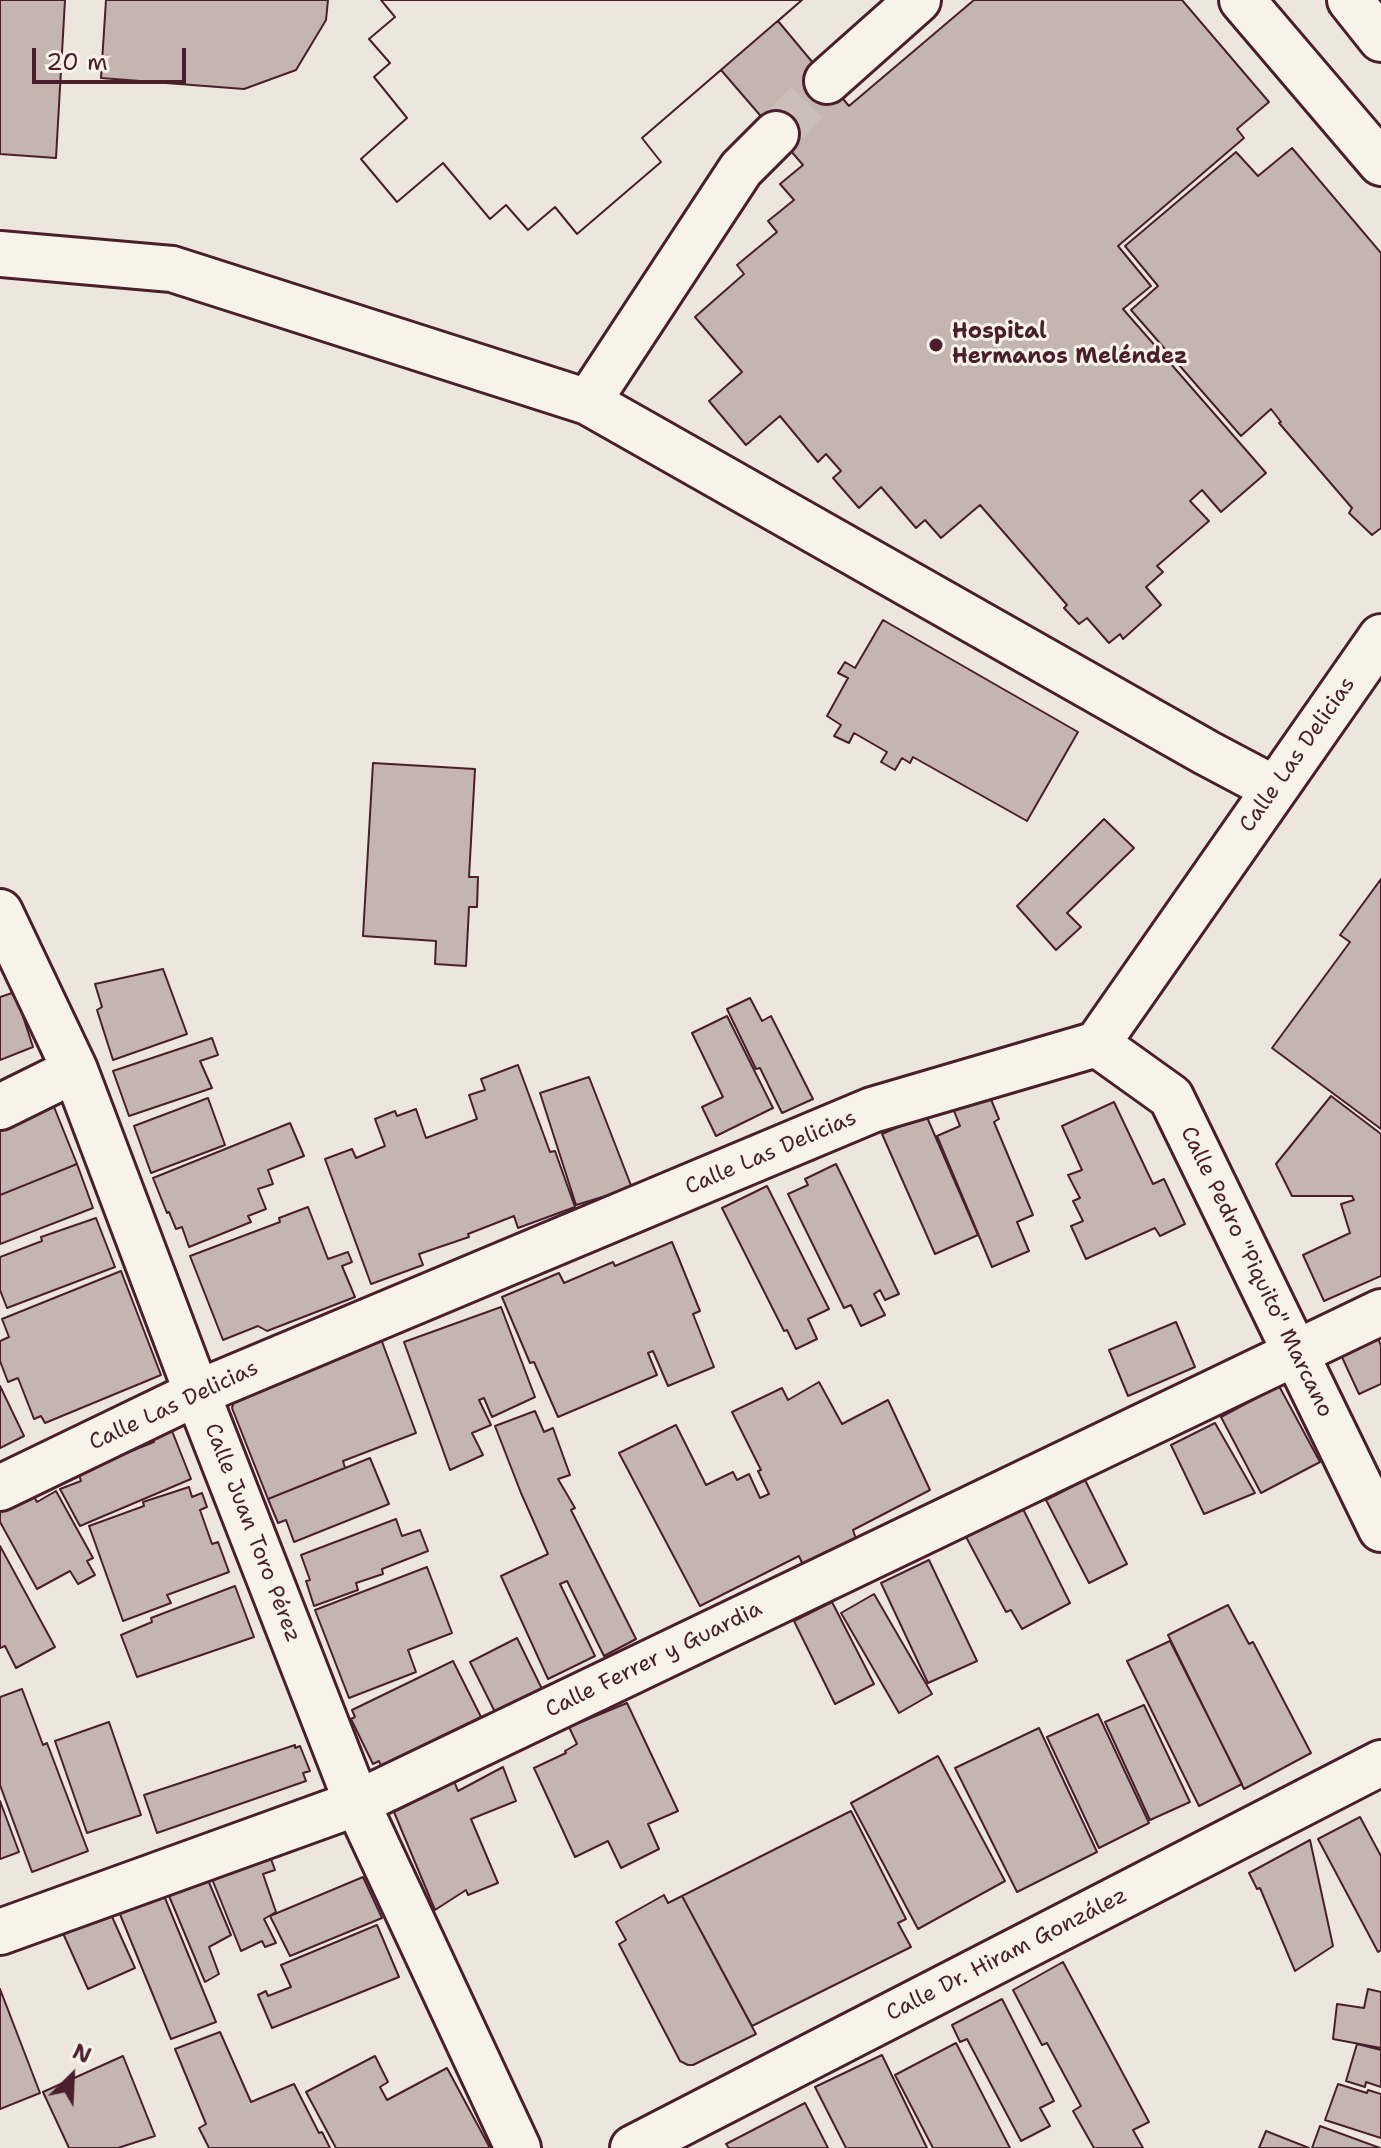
<!DOCTYPE html>
<html>
<head>
<meta charset="utf-8">
<style>
  body { margin:0 }
  #map { position:relative; width:1381px; height:2148px; overflow:hidden; background:#ece6dd; font-family:"Shantell Sans",sans-serif }
  canvas { display:block }
  .north { position:absolute; left:32px; top:2036px; width:80px; height:80px; -webkit-text-stroke:6px #f7f3e8; paint-order:stroke; rotate:24deg; font-size:22px; font-weight:700; line-height:32px; text-align:center; color:#4a1f2b }
  .north::after { content:''; display:block; margin:auto; width:28px; height:36px; background:#4a1f2b; clip-path:polygon(50% 0,100% 100%,50% 72%,0 100%) }
  .scale { position:absolute; left:32px; top:48px; width:154px; height:36px; box-sizing:border-box; border:4px solid #4a1f2b; border-top:0; padding-left:10px; font-size:24px; line-height:28px; white-space:nowrap; color:#4a1f2b; -webkit-text-stroke:6px #f7f3e8; paint-order:stroke }
</style>
</head>
<body>
<div id="map">
<canvas width="1381" height="2148"></canvas>
<div class="north">N</div>
<div class="scale">20 m</div>
</div>
<script>
const context = document.querySelector('canvas').getContext('2d');
context.lineJoin = 'round';
function paint(path, color) { context.fillStyle = color; context.fill(path, 'evenodd'); }
const poly = rows => new Path2D(rows.map(r => 'M' + r).join(''));
function trace(path, color, width, dash) { context.strokeStyle = color; context.lineWidth = width; context.lineCap = dash ? 'butt' : 'round'; context.setLineDash(dash || []); context.stroke(path); }
function write(font, color, halo, rows, align = 'center') {
  context.font = font + ' "Shantell Sans",sans-serif'; context.lineWidth = 6; context.setLineDash([]); context.textBaseline = 'middle'; context.strokeStyle = halo; context.fillStyle = color; for (const [text, x, y, turn = 0] of rows) {
    context.save(); context.translate(x, y); context.rotate((+turn || 0) * Math.PI / 180); context.textAlign = isNaN(turn) ? turn : align; if (halo) context.strokeText(text, 0, 0); context.fillText(text, 0, 0); context.restore();
  }
}
const building = poly([
  [0,0,65,0,56,158,0,154,0,0],
  [106,0,328,0,326,20,296,70,244,89,101,78,106,0],
  [381,0,802,0,778,21,849,106,974,0,1182,0,1269,102,1237,129,1244,138,1118,246,1151,286,1123,309,1266,473,1221,512,1202,490,1190,501,1209,521,1157,566,1163,572,1146,587,1161,605,1123,639,1120,634,1109,643,1087,618,1079,624,1064,608,1067,605,980,505,941,538,925,520,916,528,881,487,859,508,833,478,841,471,826,454,818,462,780,416,746,445,709,401,742,372,695,317,744,274,737,265,777,232,768,221,794,200,780,184,803,165,721,70,642,138,661,162,577,234,555,207,528,230,506,205,490,219,443,163,397,202,361,159,407,118,374,77,390,63,369,39,395,17,381,0],
  [381,0,802,0,642,138,661,162,577,234,555,207,528,230,506,205,490,219,443,163,397,202,361,159,407,118,374,77,390,63,369,39,395,17,381,0],
  [1292,148,1381,253,1381,528,1372,535,1349,513,1352,508,1279,423,1281,422,1271,409,1241,436,1131,310,1158,286,1125,246,1236,152,1258,176,1292,148],
  [883,620,1078,732,1027,821,913,757,910,763,902,758,895,770,881,762,887,752,854,733,849,743,834,736,841,725,827,716,848,678,838,673,845,662,855,668,883,620],
  [373,763,475,769,469,877,478,877,477,907,469,907,466,966,435,964,436,941,363,936,373,763],
  [1104,819,1134,848,1067,913,1081,927,1056,950,1017,906,1104,819],
  [1381,879,1381,1129,1272,1048,1350,942,1340,935,1381,879],
  [163,969,187,1034,113,1060,97,1010,102,1007,95,984,163,969],
  [15,992,33,1047,0,1060,0,997,15,992],
  [750,998,762,1021,771,1016,813,1099,782,1113,760,1068,756,1069,727,1009,750,998],
  [727,1016,773,1108,716,1136,702,1107,723,1097,692,1033,727,1016],
  [212,1038,218,1055,200,1061,212,1088,129,1116,113,1071,212,1038],
  [518,1065,550,1152,555,1151,575,1207,518,1228,514,1216,468,1234,469,1237,419,1254,423,1265,371,1284,325,1159,352,1149,356,1158,385,1146,375,1119,395,1111,397,1116,416,1109,426,1138,477,1119,469,1095,485,1090,481,1079,518,1065],
  [589,1077,632,1188,576,1205,540,1093,589,1077],
  [988,1092,999,1119,994,1122,1033,1215,1017,1222,1029,1251,992,1267,937,1136,960,1126,952,1106,988,1092],
  [1331,1096,1381,1134,1381,1276,1324,1301,1303,1255,1350,1233,1341,1204,1354,1200,1352,1196,1292,1196,1276,1164,1331,1096],
  [208,1098,225,1145,151,1173,134,1126,208,1098],
  [52,1102,77,1164,0,1195,0,1130,52,1102],
  [1114,1102,1153,1184,1164,1179,1185,1224,1160,1236,1155,1228,1086,1259,1071,1226,1083,1221,1073,1201,1080,1198,1068,1175,1082,1170,1062,1126,1114,1102],
  [926,1115,978,1235,935,1254,882,1134,926,1115],
  [290,1123,304,1156,268,1170,273,1184,258,1189,266,1209,248,1216,251,1222,189,1247,182,1227,176,1229,169,1212,167,1213,153,1178,290,1123],
  [77,1164,93,1208,0,1244,0,1195,77,1164],
  [836,1164,899,1294,885,1300,880,1290,874,1294,885,1315,861,1326,851,1305,844,1308,788,1194,808,1185,805,1179,836,1164],
  [767,1186,829,1309,808,1319,817,1339,796,1349,787,1330,784,1331,722,1208,767,1186],
  [308,1207,328,1259,348,1252,352,1262,342,1266,355,1297,267,1331,258,1326,223,1340,190,1256,280,1222,279,1218,308,1207],
  [96,1218,115,1267,7,1308,0,1290,0,1257,42,1241,41,1237,96,1218],
  [672,1242,700,1311,693,1314,714,1367,668,1386,653,1351,648,1353,657,1375,558,1417,534,1362,530,1363,502,1297,559,1273,564,1283,613,1262,615,1266,672,1242],
  [121,1271,161,1375,45,1423,41,1416,34,1419,18,1378,8,1382,0,1361,0,1341,9,1337,2,1319,121,1271],
  [501,1307,535,1397,492,1417,484,1398,479,1400,491,1425,472,1433,483,1455,450,1470,404,1342,501,1307],
  [1176,1322,1195,1367,1128,1396,1109,1350,1176,1322],
  [1378,1338,1381,1346,1381,1384,1359,1394,1341,1355,1378,1338],
  [381,1339,416,1433,343,1461,345,1468,268,1499,232,1408,235,1398,381,1339],
  [819,1382,842,1424,888,1400,930,1490,853,1530,856,1539,803,1565,799,1556,700,1606,619,1453,676,1425,706,1485,733,1472,737,1480,749,1474,760,1498,769,1494,758,1471,761,1470,732,1412,782,1388,788,1400,819,1382],
  [0,1386,24,1436,0,1448,0,1386],
  [1279,1386,1320,1462,1261,1493,1221,1417,1279,1386],
  [535,1411,544,1432,553,1428,570,1475,558,1479,575,1508,571,1510,636,1639,604,1656,567,1581,560,1584,595,1656,548,1679,501,1576,548,1554,521,1493,495,1426,535,1411],
  [1215,1423,1255,1493,1204,1514,1171,1445,1215,1423],
  [172,1431,191,1479,80,1526,60,1489,81,1481,78,1472,154,1442,153,1439,172,1431],
  [370,1458,389,1504,294,1542,286,1520,278,1523,268,1499,370,1458],
  [1085,1480,1127,1564,1089,1583,1046,1500,1085,1480],
  [189,1487,192,1497,202,1493,207,1507,200,1510,212,1544,218,1542,229,1572,167,1595,171,1603,123,1621,89,1526,144,1506,143,1502,189,1487],
  [56,1491,93,1558,87,1561,95,1575,78,1584,70,1571,37,1589,0,1522,0,1511,32,1493,37,1502,56,1491],
  [1021,1505,1070,1603,1022,1629,1011,1610,1006,1612,965,1535,1021,1505],
  [396,1519,402,1536,420,1530,428,1551,382,1569,383,1574,356,1583,358,1590,314,1606,306,1581,310,1580,301,1555,396,1519],
  [0,1546,55,1647,16,1668,5,1646,0,1648,0,1546],
  [929,1560,977,1661,928,1683,881,1583,929,1560],
  [427,1567,452,1633,408,1650,416,1672,349,1698,315,1610,427,1567],
  [235,1586,254,1637,137,1677,121,1635,152,1622,151,1618,235,1586],
  [874,1594,932,1694,899,1713,841,1613,874,1594],
  [832,1602,874,1684,835,1704,794,1621,832,1602],
  [1228,1605,1249,1644,1253,1642,1311,1753,1244,1789,1168,1635,1228,1605],
  [517,1638,542,1689,495,1712,470,1662,517,1638],
  [1170,1641,1242,1784,1199,1806,1127,1661,1170,1641],
  [453,1661,481,1717,381,1766,379,1761,373,1764,351,1719,355,1717,352,1710,453,1661],
  [22,1689,43,1745,47,1743,88,1851,32,1872,0,1785,0,1697,22,1689],
  [627,1703,678,1811,648,1824,659,1849,621,1868,608,1841,575,1857,534,1768,566,1753,565,1751,577,1744,569,1727,627,1703],
  [1144,1705,1190,1802,1150,1820,1105,1722,1144,1705],
  [1098,1714,1149,1823,1099,1848,1047,1737,1098,1714],
  [109,1722,141,1815,87,1833,55,1741,109,1722],
  [1039,1728,1097,1852,1017,1892,955,1768,1039,1728],
  [295,1745,295,1748,300,1746,310,1771,303,1773,306,1781,157,1833,144,1795,295,1745],
  [938,1756,1005,1881,918,1929,851,1803,938,1756],
  [503,1767,516,1801,471,1819,498,1883,468,1895,466,1890,435,1910,394,1812,454,1781,458,1791,503,1767],
  [0,1801,19,1852,0,1859,0,1801],
  [851,1811,906,1919,898,1923,911,1947,752,2026,682,1896,851,1811],
  [1360,1817,1381,1856,1381,1950,1378,1952,1318,1839,1360,1817],
  [1310,1840,1333,1946,1295,1971,1260,1888,1257,1889,1249,1873,1310,1840],
  [268,1851,275,1870,263,1874,276,1912,264,1919,276,1943,265,1947,262,1941,241,1951,208,1869,268,1851],
  [203,1868,231,1935,209,1947,219,1974,205,1982,164,1884,203,1868],
  [363,1877,382,1918,290,1956,270,1916,363,1877],
  [160,1886,216,2022,171,2039,115,1902,160,1886],
  [664,1895,668,1903,682,1896,756,2034,693,2065,688,2065,680,2061,619,1944,626,1940,616,1922,664,1895],
  [109,1910,135,1968,88,1989,62,1931,109,1910],
  [377,1925,399,1977,272,2028,258,1995,266,1991,268,1996,291,1987,281,1965,377,1925],
  [1063,1962,1149,2122,1133,2130,1143,2148,1094,2148,1073,2111,1081,2106,1047,2043,1042,2045,1013,1990,1063,1962],
  [0,1989,40,2093,0,2109,0,1989],
  [1368,1989,1381,1992,1381,2048,1333,2039,1337,2004,1364,2008,1368,1989],
  [1002,1999,1054,2101,1040,2108,1050,2126,1021,2141,967,2039,960,2042,952,2025,1002,1999],
  [220,2032,251,2102,294,2084,319,2133,322,2132,330,2148,209,2148,199,2128,206,2124,175,2049,220,2032],
  [956,2043,1010,2148,933,2148,895,2075,956,2043],
  [1357,2044,1381,2050,1381,2087,1366,2082,1365,2087,1346,2081,1357,2044],
  [882,2055,927,2148,846,2148,815,2087,882,2055],
  [123,2056,155,2136,118,2148,69,2148,43,2092,123,2056],
  [375,2056,388,2082,380,2087,387,2100,447,2068,490,2148,336,2148,306,2092,375,2056],
  [1338,2084,1367,2093,1368,2090,1381,2094,1381,2138,1325,2120,1338,2084],
  [805,2103,828,2148,729,2148,726,2144,805,2103],
  [1320,2126,1380,2148,1312,2148,1320,2126],
  [1266,2131,1309,2148,1259,2148,1266,2131]
]);
paint(building, '#c4b5b0');
trace(building, '#4a1f2b', 2);
trace(poly([
  [776,134,827,81]
]), '#ccbeb9', 44, [44, 22]);
const minor = poly([
  [1242,0,1381,163],
  [827,81,918,0],
  [776,134,741,169,588,402,1207,753,1275,789],
  [0,254,172,269,588,402],
  [0,912,75,1070,197,1393,357,1803,518,2148],
  [1097,1044,1171,1097,1381,1529],
  [0,1107,75,1070],
  [0,1488,197,1393,872,1110,1097,1044,1381,637],
  [0,1932,357,1803,1381,1312],
  [633,2148,1381,1763]
]);
const major = poly([
  [1350,0,1381,39]
]);
trace(minor, '#4a1f2b', 50);
trace(major, '#4a1f2b', 50);
trace(minor, '#f7f3e8', 44);
trace(major, '#f7f3e8', 44);
for (const [x, y, r, color] of [
  [936,345,8,"#4a1f2b"]
]) { const dot = new Path2D(); dot.arc(x, y, r, 0, 2 * Math.PI); context.fillStyle = color; context.fill(dot); trace(dot, '#f7f3e8', 3); }
write('bold 22px', '#4a1f2b', '#f7f3e8', [
  ["Hospital",952,332],
  ["Hermanos Meléndez",952,357]
], 'left');
write('22px', '#4a1f2b', '#f7f3e8', [
  ["Calle Las Delicias",1298,755,-55],
  ["Calle Las Delicias",771,1153,-23],
  ["Calle Pedro \"Piquito\" Marcano",1256,1272,64],
  ["Calle Las Delicias",174,1406,-25],
  ["Calle Juan Toro Pérez",252,1533,69],
  ["Calle Ferrer y Guardia",654,1660,-26],
  ["Calle Dr. Hiram González",1007,1955,-27]
]);
</script>
</body>
</html>
